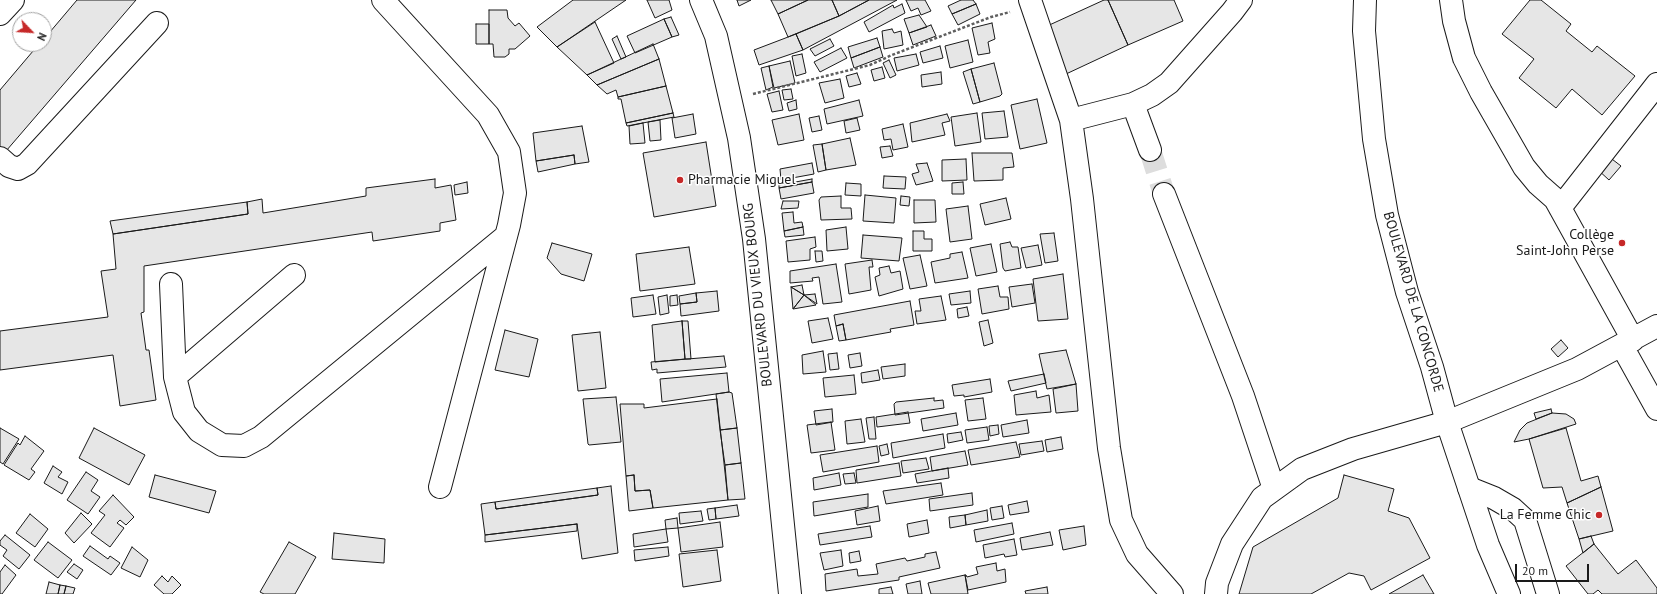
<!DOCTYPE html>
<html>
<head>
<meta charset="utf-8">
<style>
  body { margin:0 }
  #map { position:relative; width:1657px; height:594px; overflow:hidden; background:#fff; font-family:"PT Sans",sans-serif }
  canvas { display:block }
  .north { position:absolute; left:12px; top:12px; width:40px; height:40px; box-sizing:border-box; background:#fff; border:1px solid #a3a3a3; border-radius:50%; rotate:115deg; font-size:11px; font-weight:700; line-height:16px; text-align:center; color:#1a1a1a }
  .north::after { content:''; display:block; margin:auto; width:14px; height:18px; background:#c62828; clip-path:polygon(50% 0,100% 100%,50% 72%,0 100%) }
  .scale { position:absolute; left:1515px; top:564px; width:74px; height:18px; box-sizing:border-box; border:2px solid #1a1a1a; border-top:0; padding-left:5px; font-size:12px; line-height:14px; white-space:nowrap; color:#1a1a1a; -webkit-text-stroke:3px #fff; paint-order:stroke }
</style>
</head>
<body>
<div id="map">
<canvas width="1657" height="594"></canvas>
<div class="north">N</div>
<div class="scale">20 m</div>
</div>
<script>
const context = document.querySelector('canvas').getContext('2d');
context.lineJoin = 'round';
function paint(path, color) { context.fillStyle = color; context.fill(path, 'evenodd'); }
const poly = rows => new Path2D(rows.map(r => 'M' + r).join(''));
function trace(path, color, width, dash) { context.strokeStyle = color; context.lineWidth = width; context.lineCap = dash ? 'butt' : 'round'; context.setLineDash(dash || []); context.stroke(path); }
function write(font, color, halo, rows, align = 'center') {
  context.font = font + ' "PT Sans",sans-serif'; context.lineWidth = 3; context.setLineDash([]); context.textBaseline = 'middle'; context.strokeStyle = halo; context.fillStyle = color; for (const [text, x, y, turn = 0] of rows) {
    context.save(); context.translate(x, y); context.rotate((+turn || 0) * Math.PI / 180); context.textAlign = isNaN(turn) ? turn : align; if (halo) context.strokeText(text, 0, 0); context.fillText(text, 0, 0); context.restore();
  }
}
const building = poly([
  [77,0,136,0,0,158,0,90,39,44,44,44,44,39,77,0],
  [573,0,626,0,557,47,537,27,573,0],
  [647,0,669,0,672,10,655,18,647,0],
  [737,0,751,0,739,6,737,0],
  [771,0,808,0,778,14,771,0],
  [808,0,832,0,839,16,788,37,778,14,808,0],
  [832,0,869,0,839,16,832,0],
  [869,0,897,0,803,50,796,34,839,16,869,0],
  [906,0,925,0,931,11,921,15,918,8,911,11,906,0],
  [961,0,973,0,976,4,952,14,948,6,961,0],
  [1104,0,1108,0,1128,45,1066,74,1045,27,1104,0],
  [1108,0,1174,0,1183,21,1128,45,1108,0],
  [1530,0,1541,0,1571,24,1566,31,1592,52,1597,46,1635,76,1602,115,1572,89,1556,108,1519,78,1534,59,1502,34,1530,0],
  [902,4,905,13,869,32,864,22,893,5,894,8,902,4],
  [976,4,980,14,958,25,952,14,976,4],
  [489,10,507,10,508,18,515,26,519,23,530,36,515,49,509,49,509,54,505,57,494,57,493,44,489,44,489,10],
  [919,15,927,27,909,33,904,19,919,15],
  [671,17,679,35,672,37,664,19,671,17],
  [664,19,672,37,635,53,627,36,664,19],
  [595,22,614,63,587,75,557,47,595,22],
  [992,23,995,39,988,42,990,53,978,55,972,28,992,23],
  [476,24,489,24,489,44,476,44,476,24],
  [931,25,936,36,913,45,909,33,931,25],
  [892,29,894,33,901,31,903,45,884,49,882,31,892,29],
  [796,34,803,50,759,65,754,50,796,34],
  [617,36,626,57,621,59,612,39,617,36],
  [877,38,880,47,851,58,848,47,877,38],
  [830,39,834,46,815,56,810,49,830,39],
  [968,40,973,62,950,68,945,46,968,40],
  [653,44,659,59,597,85,587,75,653,44],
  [940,46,943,58,923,63,920,52,940,46],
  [880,47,883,57,854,68,851,58,880,47],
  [841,48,847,58,820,72,814,62,841,48],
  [802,54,806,73,796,76,792,56,802,54],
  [916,54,919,65,897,71,894,58,916,54],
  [659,59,666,86,618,97,616,90,607,94,597,85,659,59],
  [889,60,896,75,890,78,883,63,889,60],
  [790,61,795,83,774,88,769,66,790,61],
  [994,63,1002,94,1000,96,980,102,971,69,994,63],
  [769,66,773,87,766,90,761,68,769,66],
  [882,67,885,78,874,81,871,70,882,67],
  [971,69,980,102,973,104,963,72,971,69],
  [941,72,942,84,922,87,921,75,941,72],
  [857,73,861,84,849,87,846,76,857,73],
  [840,79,844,98,825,103,819,83,840,79],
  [666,86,673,113,626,123,621,99,618,99,618,97,666,86],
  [791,89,793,99,784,100,782,90,791,89],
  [779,91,783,110,772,112,767,94,779,91],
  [1037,99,1047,143,1020,149,1011,105,1037,99],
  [796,100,797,109,789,111,787,103,796,100],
  [859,100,863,116,827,124,824,109,859,100],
  [1004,111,1008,137,985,139,982,113,1004,111],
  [673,113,674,117,627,126,626,123,673,113],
  [977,113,981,142,955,146,951,117,977,113],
  [693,114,696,134,675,138,672,118,693,114],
  [799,114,804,140,778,145,772,120,799,114],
  [947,114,950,121,942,123,945,135,912,142,910,123,947,114],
  [819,116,822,130,812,132,809,118,819,116],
  [857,118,860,130,846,133,844,121,857,118],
  [660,120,661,140,650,141,648,122,660,120],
  [643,123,645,143,630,144,629,126,643,123],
  [903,124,908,147,893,150,891,139,884,140,882,129,903,124],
  [582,126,589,162,575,164,574,155,536,161,533,133,582,126],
  [850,138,856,165,826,170,822,144,850,138],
  [706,142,716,206,654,217,643,153,706,142],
  [822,144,826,170,818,172,813,145,822,144],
  [890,146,893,156,882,158,880,147,890,146],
  [972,153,1012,153,1014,167,1003,168,1003,180,974,181,972,153],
  [574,155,575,164,538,172,536,161,574,155],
  [1608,156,1621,166,1609,180,1597,169,1608,156],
  [966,159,967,180,942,181,942,160,966,159],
  [812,163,814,174,781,180,780,169,812,163],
  [927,163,933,181,916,185,912,174,919,172,916,164,927,163],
  [884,176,906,177,905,189,883,188,884,176],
  [435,179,435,188,451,185,456,220,440,223,440,231,373,241,372,232,144,266,144,312,141,313,146,350,149,350,156,400,120,406,113,355,0,370,0,331,108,317,101,271,116,269,113,234,248,214,247,202,262,199,263,213,366,196,366,188,435,179],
  [812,179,812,182,779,188,779,185,812,179],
  [467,182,468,193,455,195,454,185,467,182],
  [812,182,814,193,781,199,779,188,812,182],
  [963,182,964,194,952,194,952,183,963,182],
  [846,183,861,184,861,196,845,195,846,183],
  [865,195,896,198,894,223,863,221,865,195],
  [841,196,841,208,851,208,852,219,821,220,819,200,821,197,841,196],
  [901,196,910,197,909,206,900,205,901,196],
  [1006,198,1011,219,985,225,980,204,1006,198],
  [914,200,935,200,936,222,914,223,914,200],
  [783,201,799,201,798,208,781,209,783,201],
  [247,202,248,214,113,234,110,221,247,202],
  [968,206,972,239,950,242,946,209,968,206],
  [793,212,794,223,802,222,803,227,784,231,782,213,793,212],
  [803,227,804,235,785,237,784,231,803,227],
  [846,227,848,249,827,251,826,230,846,227],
  [913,231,924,231,924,239,932,239,932,251,913,251,913,231],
  [1054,233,1058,261,1045,263,1040,234,1054,233],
  [863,235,902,238,899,261,861,258,863,235],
  [815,237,816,247,810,249,810,260,788,262,786,241,815,237],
  [1010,242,1012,247,1018,247,1021,268,1005,271,1003,268,1000,244,1010,242],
  [552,243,592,254,584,281,561,274,547,258,552,243],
  [991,244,997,272,976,276,970,248,991,244],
  [1038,245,1042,265,1026,268,1021,248,1038,245],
  [689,247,695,284,640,291,636,254,689,247],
  [815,251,822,251,823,261,816,262,815,251],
  [962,252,968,278,935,283,931,262,950,258,950,254,962,252],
  [920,255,927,286,910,289,903,258,920,255],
  [872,260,873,267,869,267,871,290,849,294,845,264,872,260],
  [836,264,842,302,823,304,819,277,812,278,813,281,790,283,790,271,836,264],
  [889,266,891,273,900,271,903,289,879,296,875,277,880,275,879,268,889,266],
  [1063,274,1068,319,1038,321,1033,279,1063,274],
  [1032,284,1035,303,1012,307,1009,287,1032,284],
  [802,285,804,295,791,287,802,285],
  [998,286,1000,297,1008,297,1009,309,982,314,978,289,998,286],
  [791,287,804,295,793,309,791,287],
  [717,291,719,311,681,316,680,304,697,302,696,293,717,291],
  [970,291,971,303,951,305,949,294,970,291],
  [696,293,697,302,680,304,679,296,696,293],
  [815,294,817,304,804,295,815,294],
  [653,295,656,314,633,317,631,298,653,295],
  [667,295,669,313,660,315,658,297,667,295],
  [677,295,678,305,670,306,670,296,677,295],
  [804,295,816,305,793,309,804,295],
  [941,296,946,320,917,324,915,311,921,311,919,299,941,296],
  [910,301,914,325,890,329,891,332,846,340,843,324,836,326,834,315,910,301],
  [967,307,969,316,958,318,957,309,967,307],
  [828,318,833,339,812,343,808,321,828,318],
  [988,320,993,343,984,346,979,322,988,320],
  [682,321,688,321,691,359,685,359,682,321],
  [682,321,685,359,655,362,652,325,682,321],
  [843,324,846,340,839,341,836,326,843,324],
  [505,330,538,339,529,377,495,370,505,330],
  [600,332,606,388,578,391,572,335,600,332],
  [1561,340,1568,348,1558,357,1551,349,1561,340],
  [1066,350,1076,384,1047,389,1039,354,1066,350],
  [823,351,826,372,803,374,802,355,823,351],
  [837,353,839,369,830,370,828,354,837,353],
  [860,353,862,366,850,368,848,355,860,353],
  [724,356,726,367,657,373,657,369,652,370,651,362,724,356],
  [905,364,905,376,883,379,881,367,905,364],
  [878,370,880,380,862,383,861,373,878,370],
  [727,373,729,392,662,402,660,379,727,373],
  [1044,374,1046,383,1011,391,1008,381,1044,374],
  [854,375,856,394,825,397,823,378,854,375],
  [990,379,992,392,964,397,964,395,954,396,952,385,990,379],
  [1076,384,1078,411,1056,413,1053,389,1076,384],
  [1036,391,1037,398,1049,395,1051,412,1016,415,1014,395,1036,391],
  [729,392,732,393,737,428,720,430,716,394,729,392],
  [616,397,621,442,589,445,588,444,583,399,616,397],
  [934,398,934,401,943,400,944,408,895,415,894,404,896,402,934,398],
  [983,398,986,419,968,421,965,400,983,398],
  [717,399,728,500,653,508,650,490,635,491,634,475,626,476,620,404,644,404,644,408,717,399],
  [832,409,833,422,816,425,814,411,832,409],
  [1551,409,1552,413,1536,419,1534,413,1551,409],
  [908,412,910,423,877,427,876,417,908,412],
  [956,413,958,425,923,431,921,419,956,413],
  [1552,413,1566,414,1574,419,1576,424,1529,439,1514,442,1520,430,1527,423,1552,413],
  [874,417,876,439,869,439,866,418,874,417],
  [861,419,865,442,847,444,845,421,861,419],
  [1027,420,1029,433,1003,437,1001,425,1027,420],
  [831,422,835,450,811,453,807,425,831,422],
  [998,425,999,434,990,436,989,426,998,425],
  [987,427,989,440,967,443,965,430,987,427],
  [0,428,19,439,3,464,0,462,0,428],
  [94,428,145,455,129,485,79,458,94,428],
  [737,428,741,463,725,465,720,430,737,428],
  [1566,428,1581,481,1598,476,1601,487,1567,503,1562,487,1543,488,1529,439,1566,428],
  [961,432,963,440,948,443,947,434,961,432],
  [943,434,945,448,893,458,891,443,943,434],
  [25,436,44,451,31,469,35,472,29,480,4,465,18,443,20,445,25,436],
  [1061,437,1063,449,1047,452,1045,440,1061,437],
  [1042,441,1044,451,1021,455,1019,444,1042,441],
  [1016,442,1020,457,971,465,968,450,1016,442],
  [887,444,889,454,881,456,879,446,887,444],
  [877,446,879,462,823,472,820,455,877,446],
  [965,451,968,465,932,471,930,457,965,451],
  [926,458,929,469,903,473,901,461,926,458],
  [741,463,745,499,728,500,725,465,741,463],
  [899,463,901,476,857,483,856,470,899,463],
  [53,466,62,472,58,477,68,482,62,494,44,483,53,466],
  [948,468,949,478,917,483,915,474,948,468],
  [86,472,98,480,91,491,100,497,88,514,67,500,86,472],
  [839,473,841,485,814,490,813,478,839,473],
  [854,473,856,483,845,484,843,474,854,473],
  [155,475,216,491,209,513,149,497,155,475],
  [634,475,635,491,650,490,653,508,629,511,626,476,634,475],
  [1344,475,1394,489,1388,511,1409,518,1430,558,1371,590,1364,576,1349,573,1311,594,1239,594,1253,547,1338,498,1344,475],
  [941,483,943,495,886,504,883,491,941,483],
  [611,486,618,553,582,559,577,524,485,535,481,504,495,502,496,509,598,495,597,488,611,486],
  [1601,487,1613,531,1579,539,1567,503,1601,487],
  [597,488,598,495,496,509,495,502,597,488],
  [972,493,973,505,930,511,929,499,972,493],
  [868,494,868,507,814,516,813,502,868,494],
  [113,495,134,517,126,525,120,520,117,523,124,528,110,547,91,533,105,515,99,511,113,495],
  [1027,501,1029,512,1010,515,1008,505,1027,501],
  [737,505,739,516,716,519,715,508,737,505],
  [878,506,880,521,857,525,855,511,878,506],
  [1002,506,1004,518,992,520,990,508,1002,506],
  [715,508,716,519,709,520,707,509,715,508],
  [987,510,988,521,966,525,965,515,987,510],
  [701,511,703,521,680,524,679,513,701,511],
  [81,513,92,524,74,543,65,533,81,513],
  [30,514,48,529,35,547,16,533,30,514],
  [965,515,966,525,950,528,949,517,965,515],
  [677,518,678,528,666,529,665,520,677,518],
  [927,520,929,533,909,537,907,524,927,520],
  [720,522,723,547,681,552,678,528,720,522],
  [1012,523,1014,534,976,542,974,530,1012,523],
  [577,524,577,531,485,542,485,535,577,524],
  [870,526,872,537,820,545,818,534,870,526],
  [1084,526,1086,545,1063,550,1059,530,1084,526],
  [666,529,668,542,634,547,633,534,666,529],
  [1050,532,1053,545,1022,550,1020,538,1050,532],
  [334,533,385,539,384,563,332,559,334,533],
  [5,535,30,555,19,569,3,556,7,550,0,545,0,541,5,535],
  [1591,536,1594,544,1583,553,1579,539,1591,536],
  [1014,539,1017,555,1005,557,1004,554,985,558,983,545,1014,539],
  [48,542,72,560,58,578,34,560,48,542],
  [289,542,316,557,295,594,264,594,260,592,289,542],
  [1594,544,1618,574,1636,560,1657,588,1657,594,1602,594,1598,590,1593,594,1588,594,1566,566,1594,544],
  [90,546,108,559,110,556,120,563,111,575,83,556,90,546],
  [132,547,148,560,140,577,121,568,132,547],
  [668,547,669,556,635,561,634,550,668,547],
  [717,550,721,581,683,587,679,554,717,550],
  [841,550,843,566,824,570,820,553,841,550],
  [859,551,861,561,850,563,849,553,859,551],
  [936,552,940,568,899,577,899,580,826,591,825,574,857,569,858,576,878,574,876,564,905,558,907,561,925,557,925,554,936,552],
  [996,563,997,571,1005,569,1006,582,968,590,965,575,966,575,967,577,978,574,976,567,996,563],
  [74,564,83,570,77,579,67,572,74,564],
  [5,565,16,575,2,594,0,594,0,572,5,565],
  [965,575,968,594,931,594,928,583,965,575],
  [1423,575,1434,594,1389,594,1423,575],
  [162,576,168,582,172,576,181,585,172,594,164,594,154,585,162,576],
  [920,581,922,594,908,594,906,584,920,581],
  [49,582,60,585,58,594,46,594,49,582],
  [60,585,66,586,64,594,58,594,60,585],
  [66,586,75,588,73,594,64,594,66,586],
  [891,587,893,594,879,594,879,589,891,587],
  [1047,587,1048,594,1026,594,1025,591,1047,587]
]);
paint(building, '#e6e6e6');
trace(building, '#1a1a1a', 1);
trace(poly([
  [1150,150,1164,194]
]), '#ddd', 22, [22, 11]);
const minor = poly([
  [383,0,488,115,509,152,515,193,509,225,440,487],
  [1030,0,1071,120,1082,199,1109,448,1121,520,1137,554,1172,594],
  [1451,0,1454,21,1464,58,1481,92,1524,167,1538,184,1555,199,1560,208,1633,340],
  [0,14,13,0],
  [1133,104,1150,150],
  [1071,120,1133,104,1152,95,1169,83,1232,12,1241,0],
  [0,158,9,166,18,169,27,164,157,23],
  [1164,194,1243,396,1274,489],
  [1560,208,1657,84],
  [171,284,175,377,184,412,199,431,222,445,244,446,261,437,506,236],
  [1622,346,1657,409],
  [175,377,294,275],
  [1469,488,1494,498,1513,509,1525,520,1548,594],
  [1216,594,1217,583,1232,544,1262,498,1302,469,1353,449,1447,422,1577,369,1657,326]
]);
const major = poly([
  [701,0,716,36,739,138,754,239,790,594],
  [1365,0,1364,31,1374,139,1387,215,1407,292,1432,367,1447,422,1488,545,1509,594]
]);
trace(minor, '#1a1a1a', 24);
trace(major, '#1a1a1a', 24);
trace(poly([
  [753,94,870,65,892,55,991,17,1010,12]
]), '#5f5f5f', 2.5, [3, 2]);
trace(minor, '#fff', 22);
trace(major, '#fff', 22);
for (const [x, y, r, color] of [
  [680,180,4,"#c62828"],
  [1622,243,4,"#c62828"],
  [1599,515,4,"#c62828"]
]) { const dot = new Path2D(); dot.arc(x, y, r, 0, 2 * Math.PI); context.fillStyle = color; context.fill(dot); trace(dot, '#fff', 1.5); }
write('14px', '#1a1a1a', '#fff', [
  ["Pharmacie Miguel",688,180,"left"],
  ["Collège",1614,235],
  ["Saint-John Perse",1614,251],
  ["La Femme Chic",1591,515]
], 'right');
write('14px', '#1a1a1a', '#fff', [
  ["BOULEVARD DU VIEUX BOURG",758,295,-96],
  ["BOULEVARD DE LA CONCORDE",1413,302,74]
]);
</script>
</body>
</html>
